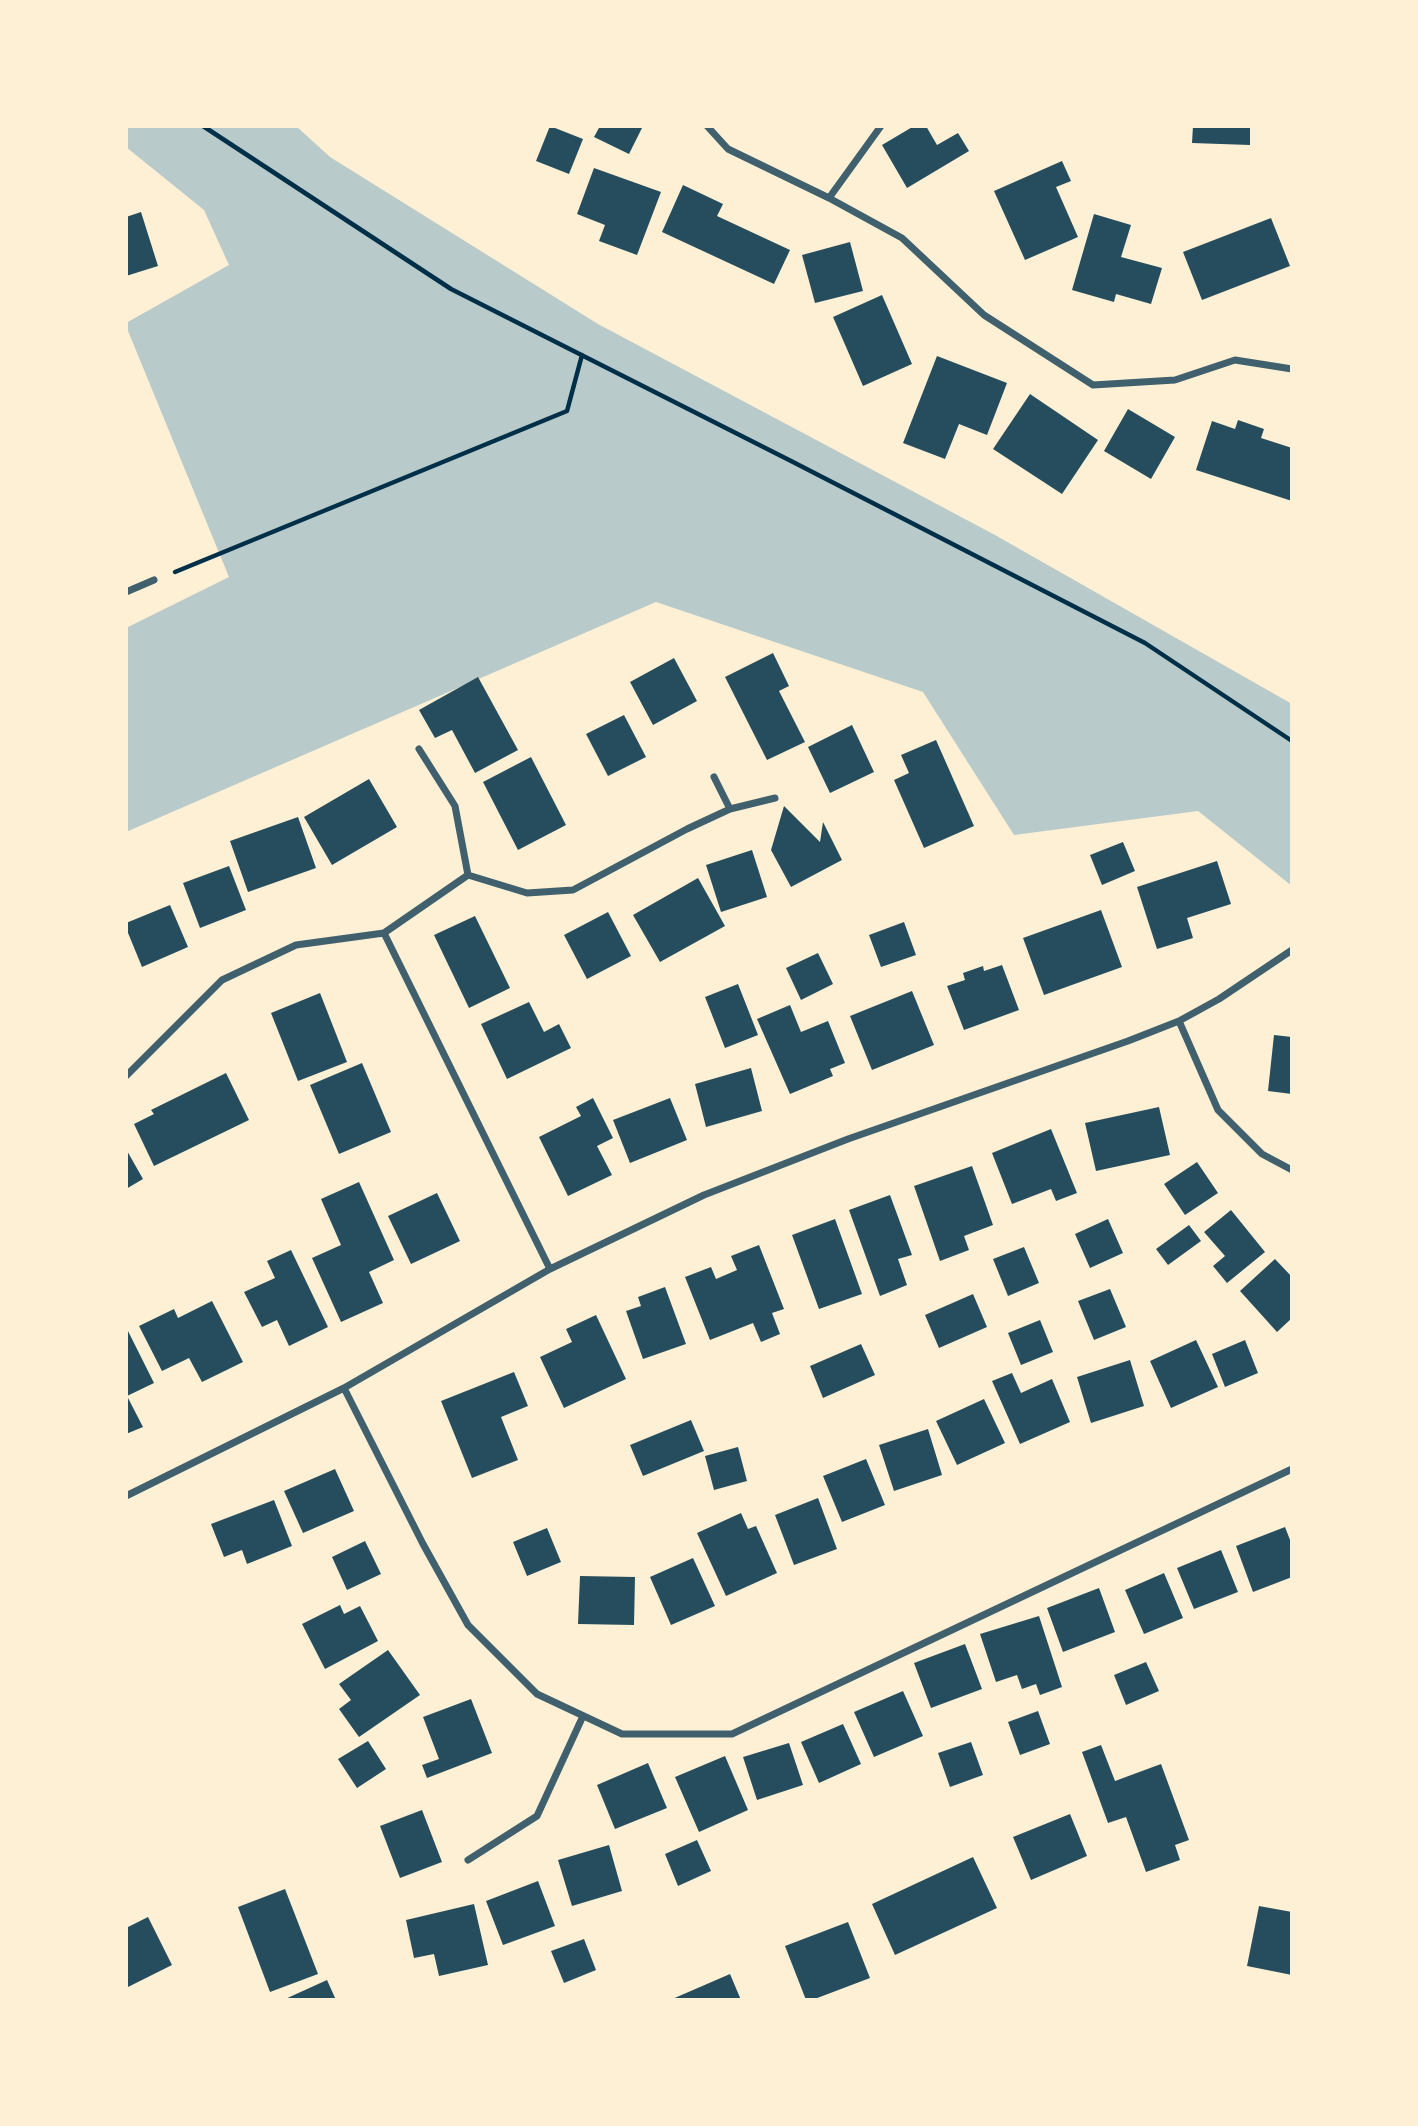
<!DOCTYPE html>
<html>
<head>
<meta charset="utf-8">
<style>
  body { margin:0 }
  #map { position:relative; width:1418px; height:2126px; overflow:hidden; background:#fdf0d5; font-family:"Archivo Narrow",sans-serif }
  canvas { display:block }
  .frame { position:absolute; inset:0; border:128px solid #fdf0d5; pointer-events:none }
</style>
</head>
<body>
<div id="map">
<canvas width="1418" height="2126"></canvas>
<div class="frame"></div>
</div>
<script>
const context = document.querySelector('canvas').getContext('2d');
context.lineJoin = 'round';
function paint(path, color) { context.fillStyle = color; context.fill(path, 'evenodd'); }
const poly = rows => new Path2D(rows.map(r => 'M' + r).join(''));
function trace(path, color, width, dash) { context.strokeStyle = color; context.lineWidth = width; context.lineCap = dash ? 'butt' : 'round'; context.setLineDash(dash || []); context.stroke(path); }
paint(poly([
  [126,126,296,126,330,157,598,324,995,535,1292,704,1292,886,1198,811,1014,835,923,692,656,602,126,832,126,628,229,577,126,326,126,323,229,265,204,210,126,147]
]), '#b9caca');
paint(poly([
  [550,126,583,139,569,174,536,161],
  [600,126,643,126,629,154,594,137],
  [914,126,926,126,937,145,958,133,969,151,907,188,882,145],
  [1193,126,1250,126,1250,145,1192,143],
  [1062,161,1071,181,1056,187,1078,237,1025,260,994,191],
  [594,168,661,192,637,255,599,241,605,225,577,214],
  [683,185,723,204,717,216,790,250,774,284,662,232],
  [141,212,158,266,126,276,126,217],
  [1094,214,1131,225,1121,257,1162,268,1151,304,1116,294,1114,302,1072,290],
  [1271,218,1290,266,1202,300,1183,252],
  [850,242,863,291,815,303,802,255],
  [882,295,912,364,863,386,833,317],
  [937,356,1007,383,987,435,959,424,945,459,903,443],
  [1030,394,1098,440,1062,494,993,449],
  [1128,409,1175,437,1151,479,1104,451],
  [1238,420,1264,429,1261,438,1292,448,1292,501,1196,470,1212,421,1235,429],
  [773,653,789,686,779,691,805,742,767,760,725,677],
  [674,658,697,701,653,725,630,682],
  [478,677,518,750,475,773,452,730,435,738,419,710],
  [624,715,646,757,608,776,586,734],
  [852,725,874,772,830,793,808,747],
  [936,740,974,826,924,848,894,780,909,773,901,755],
  [531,757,566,825,518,850,483,782],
  [369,779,397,827,332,865,304,817],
  [784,806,820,842,823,822,842,860,791,887,771,850],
  [298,817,316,868,248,892,230,841],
  [1123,842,1135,871,1102,885,1090,855],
  [752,850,767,897,721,912,706,865],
  [1217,861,1231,904,1187,918,1193,938,1157,949,1137,887],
  [229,866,246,910,200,928,183,883],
  [698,878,725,926,660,962,633,915],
  [170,905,188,947,142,967,126,928,126,923],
  [1101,910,1122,967,1044,995,1023,938],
  [608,912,631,956,587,979,564,935],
  [475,916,510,988,469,1008,434,935],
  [904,922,916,955,881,967,869,935],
  [818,953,833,984,801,1000,786,968],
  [1002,965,1019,1010,964,1030,947,986,965,980,963,973,983,966,984,971],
  [738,984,758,1035,725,1048,705,997],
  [912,991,934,1045,872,1070,850,1016],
  [320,993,347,1062,298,1081,271,1013],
  [529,1002,544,1032,559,1024,571,1048,507,1079,481,1024],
  [790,1005,801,1032,828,1021,845,1063,830,1069,833,1076,790,1094,757,1019],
  [1274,1035,1292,1037,1292,1094,1268,1091],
  [362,1063,391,1132,339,1154,310,1085],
  [751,1068,762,1111,706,1127,695,1084],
  [226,1073,249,1120,154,1166,134,1124,154,1114,151,1110],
  [593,1098,613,1138,597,1146,612,1175,568,1196,539,1137,581,1116,576,1107],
  [670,1098,687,1140,630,1163,613,1120],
  [1159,1107,1170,1155,1096,1171,1085,1123],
  [1051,1129,1077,1193,1056,1201,1051,1189,1012,1204,992,1153],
  [126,1149,143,1179,126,1189],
  [1197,1162,1218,1193,1185,1215,1164,1184],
  [972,1166,993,1225,964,1236,969,1250,940,1261,914,1186],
  [359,1182,394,1260,369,1272,383,1303,341,1322,312,1258,341,1245,321,1199],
  [437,1193,460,1241,411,1264,388,1216],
  [890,1195,912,1255,898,1259,907,1285,880,1296,849,1210],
  [1231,1210,1265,1252,1227,1283,1213,1266,1225,1256,1204,1232],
  [835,1219,862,1294,819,1309,792,1235],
  [1108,1219,1123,1253,1090,1268,1075,1234],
  [1189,1225,1201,1241,1168,1265,1156,1249],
  [759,1245,784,1309,772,1313,780,1334,761,1342,753,1323,710,1340,685,1277,711,1267,716,1279,737,1270,731,1256],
  [1024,1247,1039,1283,1008,1296,993,1259],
  [291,1250,328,1327,289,1346,277,1320,262,1327,244,1292,275,1278,267,1261],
  [1275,1259,1292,1277,1292,1318,1277,1332,1240,1291],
  [665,1287,686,1344,643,1359,626,1311,641,1306,638,1297],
  [1110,1289,1126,1327,1094,1340,1078,1301],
  [973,1294,987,1327,939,1348,925,1315],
  [212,1301,243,1362,202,1382,189,1358,162,1371,139,1326,174,1309,178,1318],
  [596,1315,626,1379,564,1408,540,1357,572,1342,566,1329],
  [1040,1320,1053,1352,1021,1365,1008,1333],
  [126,1327,154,1383,127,1396,143,1427,126,1434],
  [1196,1340,1218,1387,1171,1408,1150,1361],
  [1245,1340,1258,1373,1225,1387,1212,1354],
  [861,1344,875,1375,823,1398,810,1366],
  [1130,1360,1144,1406,1091,1423,1077,1377],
  [514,1372,528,1406,501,1417,518,1460,472,1478,441,1401],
  [1012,1373,1021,1393,1052,1379,1070,1422,1020,1444,992,1381],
  [984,1399,1005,1443,957,1465,936,1421],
  [691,1420,704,1451,643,1476,630,1445],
  [928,1429,942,1475,894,1491,879,1445],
  [738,1447,747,1481,714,1490,705,1456],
  [866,1459,885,1505,842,1522,823,1476],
  [335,1469,354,1511,303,1533,284,1491],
  [818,1498,837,1549,794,1565,775,1515],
  [274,1500,292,1546,247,1564,242,1550,224,1557,211,1524],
  [741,1513,748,1529,756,1526,777,1573,726,1596,697,1533],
  [1285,1527,1292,1545,1292,1577,1253,1592,1236,1546],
  [547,1528,561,1562,527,1576,513,1542],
  [365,1541,381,1574,347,1590,332,1557],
  [1221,1550,1238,1592,1194,1609,1177,1568],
  [693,1558,715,1606,671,1625,650,1577],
  [1164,1573,1183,1618,1144,1634,1125,1590],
  [580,1576,635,1577,634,1625,578,1624],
  [1099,1588,1115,1632,1063,1652,1047,1608],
  [340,1605,344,1614,360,1606,378,1641,325,1669,302,1624],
  [1039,1616,1062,1687,1040,1695,1036,1684,1022,1689,1017,1675,996,1682,980,1634],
  [965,1644,982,1689,931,1708,914,1663],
  [388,1650,420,1695,359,1737,339,1709,351,1700,339,1684],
  [1146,1662,1159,1691,1126,1705,1114,1675],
  [903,1691,923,1736,874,1757,854,1712],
  [471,1699,492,1753,427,1778,422,1765,439,1759,423,1717],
  [1038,1711,1050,1744,1020,1755,1008,1722],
  [843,1724,861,1764,819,1783,801,1742],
  [368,1741,386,1769,357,1788,338,1759],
  [971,1742,983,1775,950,1787,938,1753],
  [789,1743,803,1785,757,1800,743,1757],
  [1101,1745,1115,1781,1161,1764,1189,1840,1175,1845,1180,1860,1146,1872,1126,1817,1108,1823,1082,1752],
  [725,1756,748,1810,699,1832,675,1777],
  [648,1763,667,1808,615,1829,597,1785],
  [422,1810,442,1862,400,1878,380,1826],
  [1070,1814,1087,1856,1031,1880,1013,1837],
  [697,1840,711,1871,678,1886,665,1854],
  [609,1845,622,1891,572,1906,558,1860],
  [973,1857,997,1908,895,1955,872,1904],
  [538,1881,555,1926,503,1945,486,1901],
  [285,1889,318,1974,270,1992,238,1907],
  [474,1904,488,1965,439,1976,434,1954,414,1958,406,1920],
  [1259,1906,1292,1912,1292,1975,1247,1966],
  [148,1917,172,1965,126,1988,126,1928],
  [848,1922,870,1978,812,2000,806,2000,785,1946],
  [584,1939,596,1970,564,1983,551,1951],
  [730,1974,741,2000,670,2000],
  [327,1980,336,2000,283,2000]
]), '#264d5e');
trace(poly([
  [203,126,451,289,793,462,1145,643,1292,741],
  [175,572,567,411,582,355]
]), '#003049', 4.5);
trace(poly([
  [707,126,728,149,829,198,902,238,984,315,1093,385,1175,380,1235,360,1292,369],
  [829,198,881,126],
  [126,592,154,580],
  [714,777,730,809],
  [468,875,527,893,573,890,687,829,730,809,775,798],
  [384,933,468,875,455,806,419,749],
  [1179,1021,1218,1110,1262,1154,1292,1170],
  [126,1076,222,980,296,945,384,933,550,1269],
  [344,1388,423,1544,468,1625,537,1694,622,1734,732,1734,1292,1469],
  [126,1496,344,1388,550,1269,704,1195,848,1139,1128,1041,1179,1021,1219,999,1292,950],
  [468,1860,537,1816,583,1716]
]), '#3f606c', 7);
</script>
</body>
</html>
